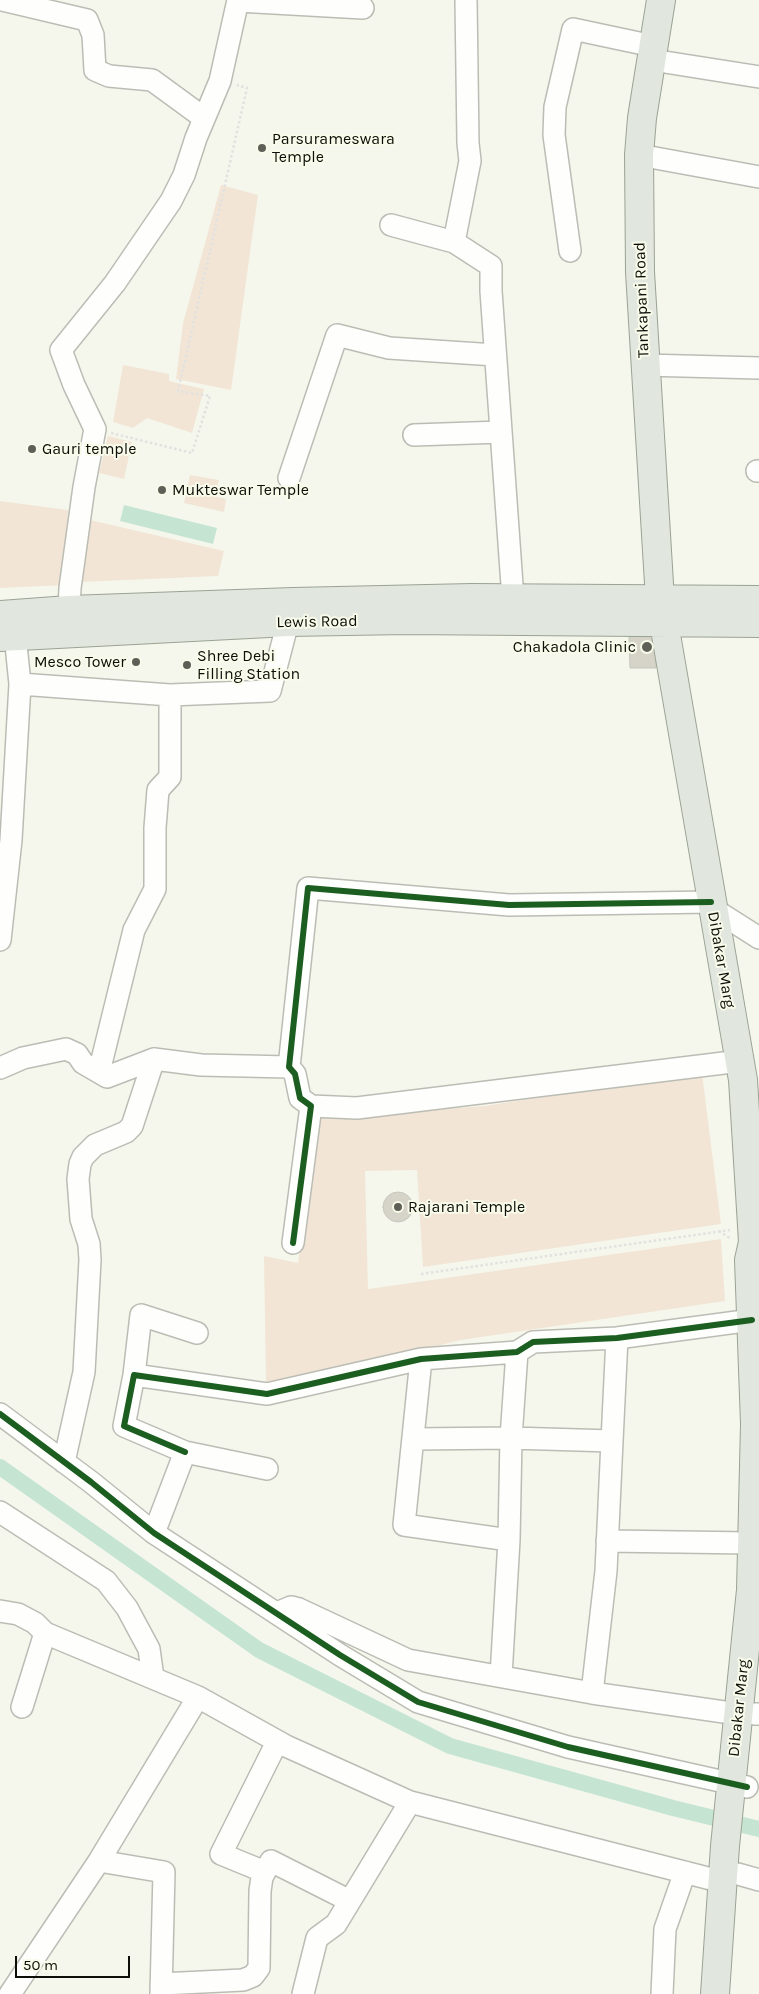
<!DOCTYPE html>
<html>
<head>
<meta charset="utf-8">
<style>
  body { margin:0 }
  #map { position:relative; width:759px; height:1994px; overflow:hidden; background:#f5f7ed; font-family:Karla,sans-serif }
  canvas { display:block }
  .scale { position:absolute; left:15px; top:1956px; width:115px; height:22px; box-sizing:border-box; border:2px solid #0d0e08; border-top:0; padding-left:6px; font-size:15px; line-height:18px; white-space:nowrap; color:#0d0e08; -webkit-text-stroke:4px #f8fbe9; paint-order:stroke }
</style>
</head>
<body>
<div id="map">
<canvas width="759" height="1994"></canvas>
<div class="scale">50 m</div>
</div>
<script>
const context = document.querySelector('canvas').getContext('2d');
context.lineJoin = 'round';
function paint(path, color) { context.fillStyle = color; context.fill(path, 'evenodd'); }
const poly = rows => new Path2D(rows.map(r => 'M' + r).join(''));
function trace(path, color, width, dash) { context.strokeStyle = color; context.lineWidth = width; context.lineCap = dash ? 'butt' : 'round'; context.setLineDash(dash || []); context.stroke(path); }
function write(font, color, halo, rows, align = 'center') {
  context.font = font + ' Karla,sans-serif'; context.lineWidth = 4; context.setLineDash([]); context.textBaseline = 'middle'; context.strokeStyle = halo; context.fillStyle = color; for (const [text, x, y, turn = 0] of rows) {
    context.save(); context.translate(x, y); context.rotate((+turn || 0) * Math.PI / 180); context.textAlign = isNaN(turn) ? turn : align; if (halo) context.strokeText(text, 0, 0); context.fillText(text, 0, 0); context.restore();
  }
}
paint(poly([
  [221,185,258,195,231,390,176,379,183,323],
  [123,365,169,374,169,381,204,389,192,433,147,418,133,428,113,422],
  [108,436,132,442,124,479,99,473],
  [190,475,219,480,215,496,226,499,224,512,184,503],
  [0,501,68,510,64,585,0,588],
  [90,520,224,551,218,576,80,582],
  [702,1073,721,1224,423,1267,417,1170,365,1171,368,1289,721,1239,725,1301,461,1340,305,1378,266,1385,264,1256,298,1263,318,1114,406,1112,484,1106]
]), '#f2e5d5');
paint(poly([
  [124,505,217,528,213,544,120,521]
]), '#c5e5d2');
trace(poly([
  [0,1467,259,1650,450,1746,673,1808,759,1829]
]), '#c5e5d2', 16);
const building = poly([
  [629,636,656,636,656,668,630,668,629,636],
  '383 1207a15 15 0 1 1 30 0a15 15 0 1 1-30 0Z'
]);
paint(building, '#d6d4c8');
trace(building, '#c7c7bf', 1);
const minor = poly([
  [2,0,87,20,93,35,95,70,109,76,152,80,204,118],
  [466,0,468,143,470,161,454,242,491,266,491,291,513,599],
  [238,1,363,8],
  [652,60,759,77],
  [639,155,759,177],
  [391,225,454,242],
  [570,251,554,135,555,107,573,29,653,46],
  [645,365,759,368],
  [414,435,501,432],
  [757,471,759,471],
  [289,478,337,335,389,348,495,355],
  [69,610,70,588,84,487,95,429,74,385,61,350,115,283,171,201,184,175,196,138,220,81,238,0],
  [15,635,20,684],
  [712,908,759,938],
  [0,940,11,840,20,684,170,695,270,691,288,622],
  [0,1068,23,1058,66,1049,77,1054,83,1063,107,1077,154,1059,201,1065,289,1067],
  [99,1072,134,930,155,889,155,828,158,790,170,777,170,695],
  [311,1106,357,1108,740,1061],
  [293,1243,311,1106,300,1098,295,1074,289,1067,308,888,509,905,711,902],
  [421,1359,404,1525,509,1540],
  [134,1375,141,1315,197,1333],
  [0,1414,91,1482,154,1533,340,1655,418,1702,568,1747,747,1787],
  [413,1439,511,1438,517,1352],
  [612,1441,617,1338],
  [185,1452,124,1426,134,1375,267,1394,421,1359,517,1352,533,1342,617,1338,752,1320],
  [64,1462,84,1372,90,1260,89,1244,81,1219,78,1179,80,1164,83,1157,95,1145,126,1132,132,1126,154,1059],
  [0,1512,106,1581,127,1608,149,1649,153,1678],
  [154,1533,185,1452,267,1469],
  [607,1541,751,1543],
  [0,1611,18,1614,35,1623,45,1633],
  [277,1613,291,1607,299,1609,408,1660,592,1693,738,1714],
  [501,1676,509,1540,511,1438,612,1441,606,1571,592,1693],
  [22,1707,45,1633,198,1697,286,1746,410,1802,723,1882],
  [754,1714,759,1714],
  [99,1861,164,1872,161,1994],
  [265,1872,221,1854,277,1742],
  [738,1874,759,1880],
  [161,1984,243,1980,253,1976,259,1968,260,1891,262,1877,271,1861,350,1901],
  [10,1994,99,1861,198,1697],
  [303,1994,317,1938,336,1924,410,1802],
  [662,1994,665,1929,685,1872]
]);
const major = poly([
  [661,0,642,118,639,155,640,272,660,600,743,1080,753,1242,749,1260,755,1424,751,1590,725,1846,715,1994],
  [0,615,69,610,293,602,472,598,759,600],
  [0,637,288,622,406,620,759,623]
]);
trace(minor, '#bbbdb5', 24);
trace(major, '#9aa393', 30);
trace(poly([
  [111,433,192,453,210,396,178,391,247,88,237,85],
  [719,1231,731,1239],
  [421,1274,730,1230]
]), '#e1e2df', 2.5, [2.5, 2.5]);
trace(minor, '#fefefc', 21);
trace(major, '#e1e6df', 28);
trace(poly([
  [293,1243,311,1106,300,1098,295,1074,289,1067,308,888,509,905,711,902],
  [0,1414,91,1482,154,1533,340,1655,418,1702,568,1747,747,1787],
  [185,1452,124,1426,134,1375,267,1394,421,1359,517,1352,533,1342,617,1338,752,1320]
]), '#1b5e20', 6);
for (const [x, y, r, color] of [
  [262,148,5,"#5e6058"],
  [32,449,5,"#5e6058"],
  [162,490,5,"#5e6058"],
  [647,647,6,"#5e6058"],
  [136,662,5,"#5e6058"],
  [187,665,5,"#5e6058"],
  [398,1207,5,"#5e6058"]
]) { const dot = new Path2D(); dot.arc(x, y, r, 0, 2 * Math.PI); context.fillStyle = color; context.fill(dot); trace(dot, '#f8fbe9', 2); }
write('16px', '#0d0e08', '#f8fbe9', [
  ["Parsurameswara",272,139],
  ["Temple",272,157],
  ["Gauri temple",42,449],
  ["Mukteswar Temple",172,490],
  ["Chakadola Clinic",636,647,"right"],
  ["Shree Debi",197,656],
  ["Filling Station",197,674],
  ["Mesco Tower",126,662,"right"],
  ["Rajarani Temple",408,1207]
], 'left');
write('16px', '#0d0e08', '#f8fbe9', [
  ["Tankapani Road",642,300,-92],
  ["Lewis Road",317,622,-1],
  ["Dibakar Marg",721,960,80],
  ["Dibakar Marg",739,1708,-84]
]);
</script>
</body>
</html>
